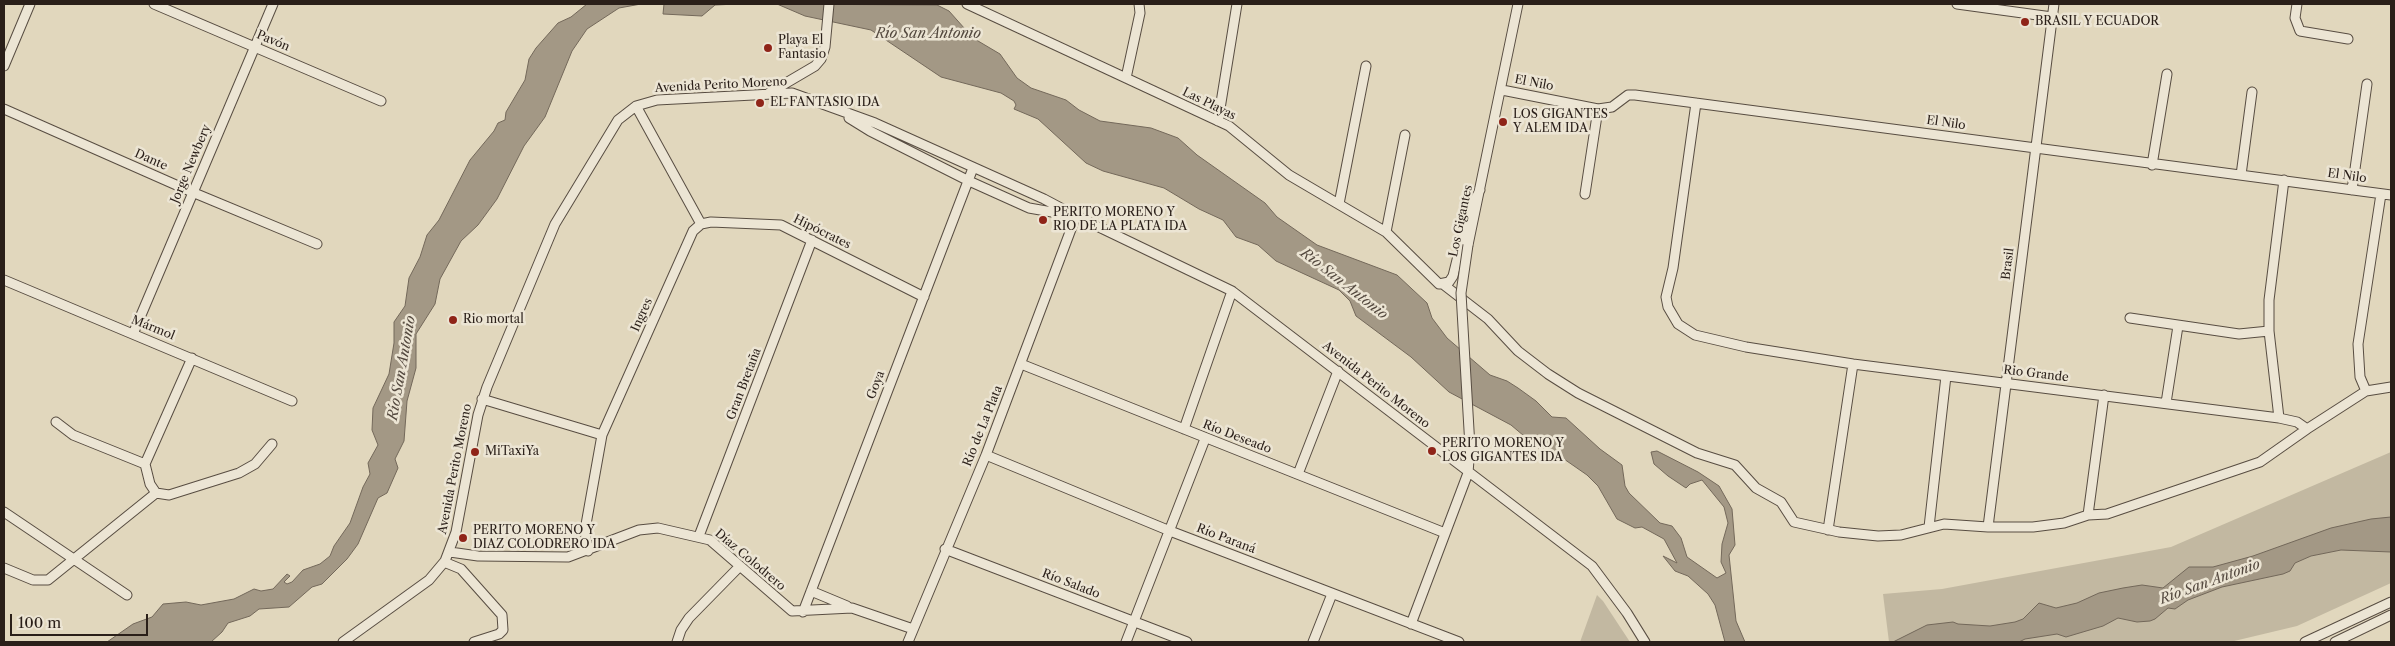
<!DOCTYPE html>
<html>
<head>
<meta charset="utf-8">
<style>
  body { margin:0 }
  #map { position:relative; width:2395px; height:646px; overflow:hidden; background:#e1d7bd; font-family:"Libre Caslon Text",serif }
  canvas { display:block }
  .frame { position:absolute; inset:0; border:5px solid #2a1f19; pointer-events:none }
  .scale { position:absolute; left:10px; top:614px; width:138px; height:22px; box-sizing:border-box; border:2px solid #2a1f19; border-top:0; padding-left:6px; font-size:15px; line-height:18px; white-space:nowrap; color:#2a1f19; -webkit-text-stroke:4px #ece5d4; paint-order:stroke }
</style>
</head>
<body>
<div id="map">
<canvas width="2395" height="646"></canvas>
<div class="frame"></div>
<div class="scale">100 m</div>
</div>
<script>
const context = document.querySelector('canvas').getContext('2d');
context.lineJoin = 'round';
function paint(path, color) { context.fillStyle = color; context.fill(path, 'evenodd'); }
const poly = rows => new Path2D(rows.map(r => 'M' + r).join(''));
function trace(path, color, width, dash) { context.strokeStyle = color; context.lineWidth = width; context.lineCap = dash ? 'butt' : 'round'; context.setLineDash(dash || []); context.stroke(path); }
function write(font, color, halo, rows, align = 'center') {
  context.font = font + ' "Libre Caslon Text",serif'; context.lineWidth = 5; context.setLineDash([]); context.textBaseline = 'middle'; context.strokeStyle = halo; context.fillStyle = color; for (const [text, x, y, turn = 0] of rows) {
    context.save(); context.translate(x, y); context.rotate((+turn || 0) * Math.PI / 180); context.textAlign = isNaN(turn) ? turn : align; if (halo) context.strokeText(text, 0, 0); context.fillText(text, 0, 0); context.restore();
  }
}
paint(poly([
  [2391,452,2391,583,2297,626,2230,642,1889,642,1883,594,1942,589,2171,547],
  [1597,595,1603,601,1630,642,1580,642]
]), '#c2b8a1');
const water = poly([
  [587,4,641,4,619,8,587,29,572,51,545,117,524,146,497,199,478,225,461,241,440,279,435,304,416,334,416,368,407,401,404,441,395,459,398,468,387,493,378,498,358,544,347,559,322,584,312,587,289,607,259,609,250,616,228,623,222,632,211,642,107,642,133,624,152,617,163,604,186,602,201,605,234,599,254,589,261,591,273,589,287,574,290,576,284,582,287,584,292,582,303,570,320,564,330,556,334,546,350,523,363,487,370,474,368,463,378,445,372,430,373,408,389,374,394,343,394,322,405,306,409,278,420,257,427,235,439,220,470,160,494,131,498,123,505,120,506,112,525,80,529,59,536,48,558,23,571,17,587,4],
  [664,4,737,4,715,5,702,16,663,14,664,4],
  [765,4,937,5,949,11,973,38,1000,54,1017,78,1031,88,1066,100,1079,110,1100,121,1151,128,1178,138,1197,155,1265,203,1277,217,1317,245,1397,275,1427,303,1432,318,1447,338,1490,375,1507,381,1518,388,1536,401,1552,417,1566,418,1600,449,1622,465,1625,486,1629,493,1660,523,1672,526,1681,538,1687,557,1717,578,1726,573,1721,562,1722,544,1728,523,1724,507,1702,480,1690,484,1686,488,1668,476,1654,464,1651,452,1657,451,1698,472,1719,486,1732,509,1735,545,1729,555,1736,621,1745,642,1725,642,1715,605,1708,594,1688,576,1675,571,1663,556,1677,563,1664,539,1642,527,1635,528,1617,519,1598,486,1587,475,1564,459,1543,452,1511,425,1449,392,1411,357,1356,316,1350,301,1339,290,1276,261,1258,245,1236,237,1223,220,1199,209,1164,188,1103,171,1086,163,1038,119,1014,109,1016,105,1014,101,1001,93,941,77,871,30,805,16,777,4,765,4],
  [2391,517,2391,552,2341,550,2311,556,2295,563,2290,571,2283,574,2222,587,2188,600,2175,609,2168,608,2155,619,2150,621,2137,622,2118,618,2103,626,2066,637,2057,634,2025,639,2019,642,1893,642,1927,625,1953,622,1958,624,1990,626,2015,622,2023,619,2039,603,2056,608,2077,603,2099,593,2123,588,2142,585,2163,588,2189,567,2213,567,2253,556,2331,528,2371,519,2391,517]
]);
paint(water, '#a39885');
trace(water, '#73685a', 1);
const minor = poly([
  [154,4,381,101],
  [967,4,1229,126,1289,175,1386,232,1439,284,1449,282,1453,276,1469,211,1480,190],
  [1957,4,2052,17],
  [2297,4,2295,18,2300,31,2348,39],
  [4,66,30,4],
  [1126,78,1140,13,1139,4],
  [1502,90,1598,109,1612,107,1628,95,1635,95,2391,195],
  [769,93,815,66,821,59,825,47,829,4],
  [1696,103,1673,268,1666,297,1668,307,1678,324,1695,335,1746,347,1853,364,2279,418,2297,422,2307,429,2366,391,2391,387],
  [636,106,701,224],
  [4,109,192,192,317,244],
  [849,118,870,131,969,181,1029,208,1069,215],
  [1218,121,1237,4],
  [2152,165,2167,74],
  [2241,175,2252,92],
  [2352,190,2367,84],
  [1585,194,1598,109],
  [1339,204,1366,66],
  [701,224,711,222,781,225,924,297],
  [1386,232,1405,135],
  [1468,245,1518,4],
  [4,280,292,401],
  [1444,285,1488,319,1518,351,1548,374,1578,393,1697,453,1735,465,1756,488,1781,502,1794,522,1839,532,1878,536,1901,535,1944,524,1988,527,2033,527,2064,523,2088,515,2107,514,2260,462,2307,429],
  [2130,318,2239,334,2269,331],
  [133,334,273,4],
  [1021,364,1445,533],
  [2366,391,2360,377,2358,344,2381,194],
  [482,399,602,435],
  [2166,403,2178,326],
  [2279,418,2269,331,2269,300,2284,180],
  [56,422,73,435,145,464,150,484,156,493,169,495,239,473,255,464,272,444],
  [1184,429,1232,291],
  [986,455,1170,531,1459,642],
  [145,464,192,358],
  [1298,474,1338,371],
  [4,512,127,595],
  [2088,515,2104,395],
  [1929,527,1946,376],
  [1988,527,2054,4],
  [1828,530,1853,364],
  [699,536,812,240],
  [945,549,1187,642],
  [588,551,585,530,602,435,693,231,701,224],
  [450,552,478,556,568,557,639,530,658,528,710,540,792,611,852,608,913,629],
  [444,562,461,569,502,615,503,630,499,634,474,642],
  [4,568,33,580,48,580,156,493],
  [811,591,847,606],
  [803,612,973,168],
  [1411,624,1468,473,1470,447],
  [343,642,429,580,445,561,456,532,478,415,487,387,555,224,618,120,636,106,657,100,792,93,875,123,1044,199,1076,216,1232,291,1592,566,1627,613,1645,642],
  [677,642,681,630,689,618,740,566],
  [908,642,986,455,1076,216],
  [1126,642,1205,439],
  [1313,642,1332,594],
  [2305,642,2391,602],
  [2335,642,2391,615]
]);
trace(minor, '#584d42', 11);
trace(minor, '#ece5d4', 9);
const minorBridge = poly([
  [1468,245,1461,293,1470,447]
]);
trace(minorBridge, '#584d42', 11, []);
trace(minorBridge, '#ece5d4', 9);
for (const [x, y, r, color] of [
  [2025,22,5,"#8f2418"],
  [768,48,5,"#8f2418"],
  [760,103,5,"#8f2418"],
  [1503,122,5,"#8f2418"],
  [1043,220,5,"#8f2418"],
  [453,320,5,"#8f2418"],
  [1432,451,5,"#8f2418"],
  [475,452,5,"#8f2418"],
  [463,538,5,"#8f2418"]
]) { const dot = new Path2D(); dot.arc(x, y, r, 0, 2 * Math.PI); context.fillStyle = color; context.fill(dot); trace(dot, '#ece5d4', 2); }
write('12px', '#2a1f19', '#ece5d4', [
  ["BRASIL Y ECUADOR",2035,22],
  ["Playa El",778,41],
  ["Fantasio",778,55],
  ["EL FANTASIO IDA",770,103],
  ["LOS GIGANTES",1513,115],
  ["Y ALEM IDA",1513,129],
  ["PERITO MORENO Y",1053,213],
  ["RIO DE LA PLATA IDA",1053,227],
  ["Rio mortal",463,320],
  ["PERITO MORENO Y",1442,444],
  ["LOS GIGANTES IDA",1442,458],
  ["MiTaxiYa",485,452],
  ["PERITO MORENO Y",473,531],
  ["DIAZ COLODRERO IDA",473,545]
], 'left');
write('12px', '#2a1f19', '#ece5d4', [
  ["Pavón",273,41,23],
  ["El Nilo",1534,83,11],
  ["Avenida Perito Moreno",721,85,-3],
  ["Las Playas",1209,104,26],
  ["El Nilo",1946,123,8],
  ["Dante",151,160,24],
  ["Jorge Newbery",191,164,-67],
  ["El Nilo",2347,176,8],
  ["Los Gigantes",1461,221,-78],
  ["Hipócrates",822,232,26],
  ["Brasil",2008,264,-83],
  ["Ingres",642,315,-66],
  ["Mármol",153,328,22],
  ["Rio Grande",2036,374,7],
  ["Gran Bretaña",744,384,-69],
  ["Goya",876,385,-69],
  ["Avenida Perito Moreno",1376,385,38],
  ["Río de La Plata",983,426,-68],
  ["Río Deseado",1237,437,21],
  ["Avenida Perito Moreno",455,469,-79],
  ["Río Paraná",1226,539,21],
  ["Díaz Colodrero",750,560,40],
  ["Río Salado",1071,584,21]
]);
write('italic 14px', '#54493f', '#ece5d4', [
  ["Río San Antonio",928,34],
  ["Río San Antonio",1344,284,38],
  ["Río San Antonio",402,368,-80],
  ["Río San Antonio",2210,582,-20]
]);
</script>
</body>
</html>
